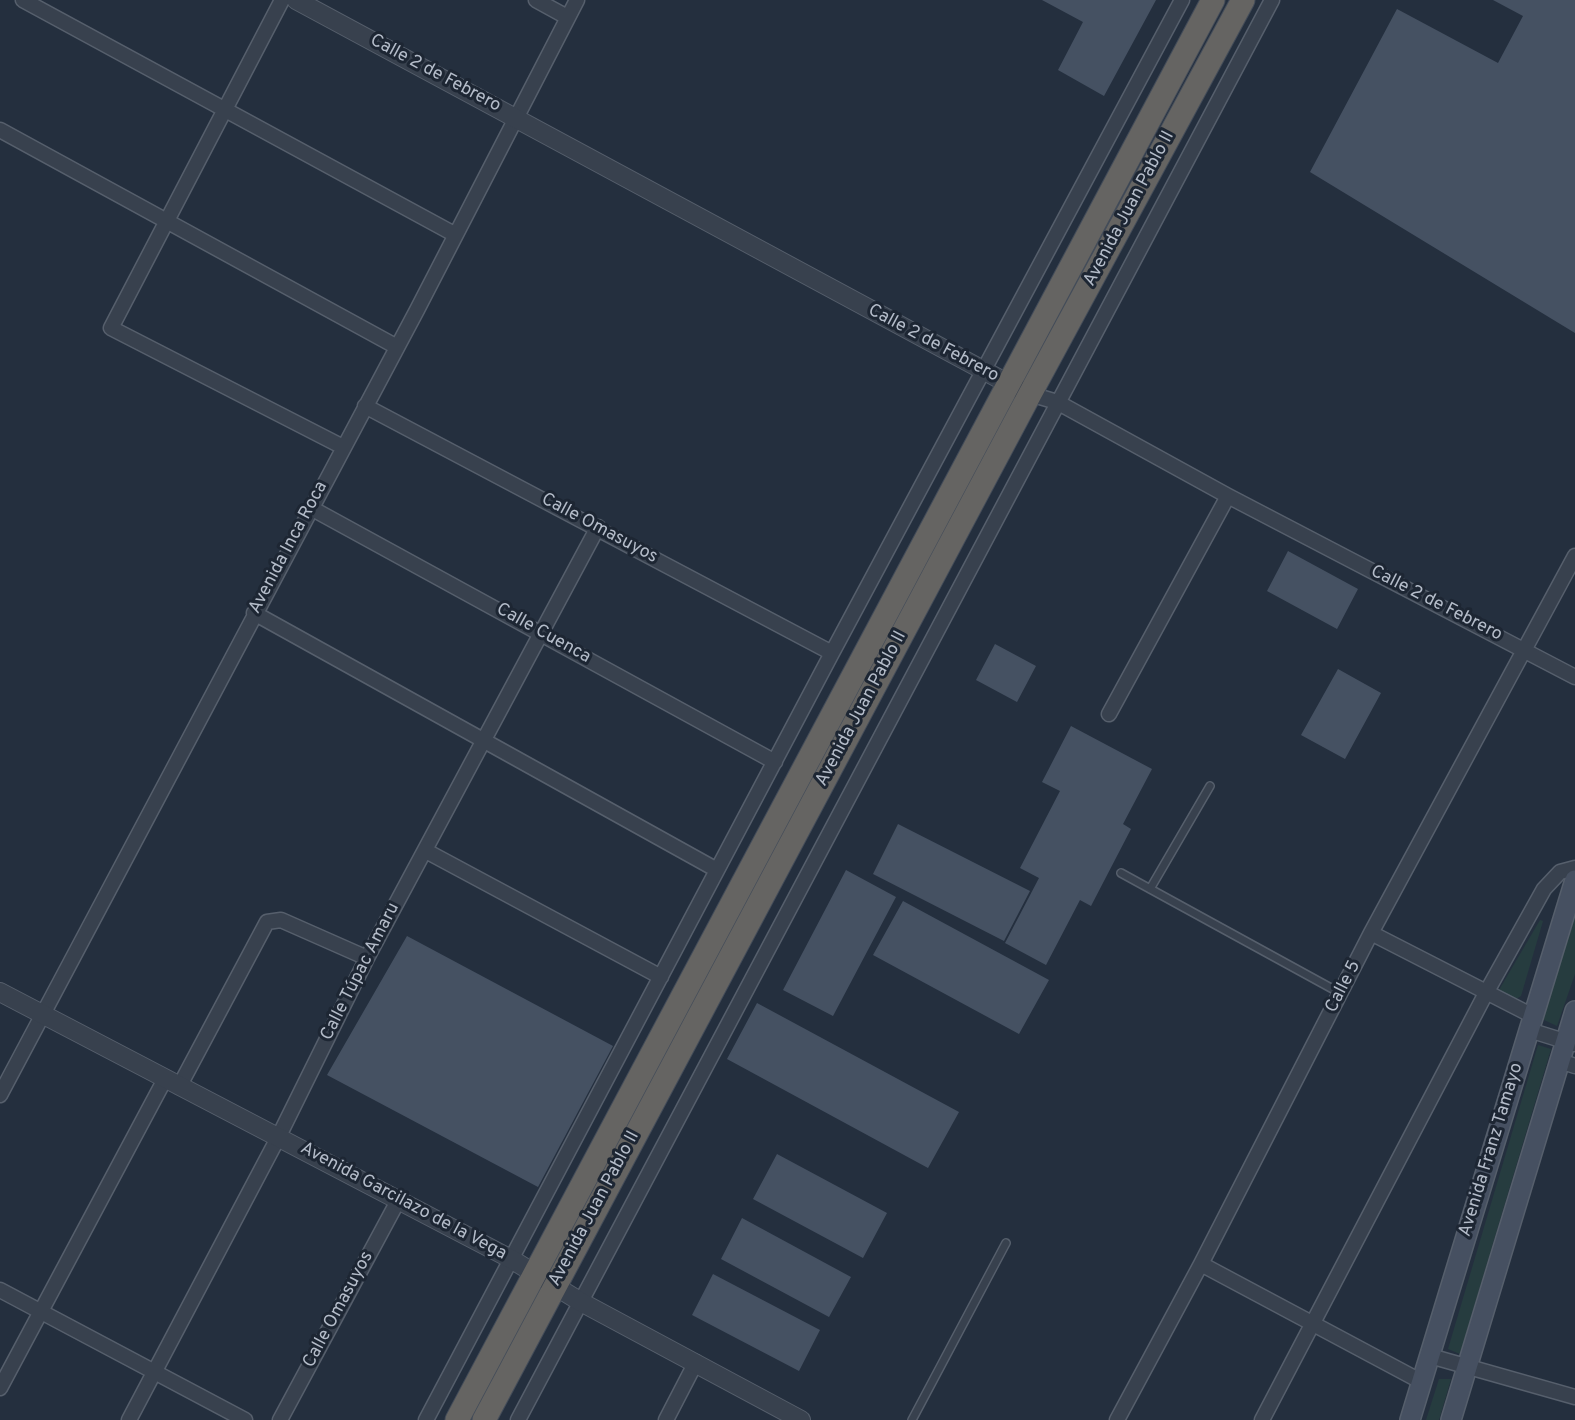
<!DOCTYPE html>
<html>
<head>
<meta charset="utf-8">
<style>
  body { margin:0 }
  canvas { display:block; background:#242f3e }
</style>
</head>
<body>
<canvas width="1575" height="1420"></canvas>
<script>
const context = document.querySelector('canvas').getContext('2d');
context.lineJoin = 'round';
function paint(path, color) { context.fillStyle = color; context.fill(path, 'evenodd'); }
const poly = rows => new Path2D(rows.map(r => 'M' + r).join(''));
function trace(path, color, width, dash) { context.strokeStyle = color; context.lineWidth = width; context.lineCap = dash ? 'butt' : 'round'; context.setLineDash(dash || []); context.stroke(path); }
function write(font, color, halo, rows, align = 'center') {
  context.font = font + ' Overpass,sans-serif'; context.lineWidth = 6; context.setLineDash([]); context.textBaseline = 'middle'; context.strokeStyle = halo; context.fillStyle = color; for (const [text, x, y, turn = 0] of rows) {
    context.save(); context.translate(x, y); context.rotate((+turn || 0) * Math.PI / 180); context.textAlign = isNaN(turn) ? turn : align; if (halo) context.strokeText(text, 0, 0); context.fillText(text, 0, 0); context.restore();
  }
}
paint(poly([
  [1575,916,1575,974,1557,1026,1542,1019],
  [1540,920,1543,921,1521,996,1516,999,1499,990],
  [1538,1045,1551,1049,1460,1354,1448,1349],
  [1439,1379,1451,1379,1439,1420,1426,1420]
]), '#263c3f');
paint(poly([
  [1042,0,1156,0,1104,96,1058,70,1083,22],
  [1493,0,1575,0,1575,333,1310,172,1397,9,1498,63,1523,16],
  [1288,551,1358,589,1337,629,1267,591],
  [995,644,1036,666,1017,702,976,680],
  [1338,669,1381,693,1345,759,1301,735],
  [1071,726,1152,769,1123,824,1131,829,1091,906,1080,900,1046,965,1005,943,1039,878,1020,868,1060,791,1042,782],
  [898,824,1030,891,1004,941,873,874],
  [846,870,896,897,833,1016,783,990],
  [903,901,1049,980,1019,1034,873,955],
  [407,936,613,1046,538,1187,327,1075],
  [757,1003,959,1112,928,1168,727,1059],
  [777,1154,887,1213,863,1258,753,1199],
  [742,1218,851,1277,829,1317,721,1259],
  [713,1274,820,1330,799,1371,692,1315]
]), '#455162');
const service = poly([
  [1121,873,1340,993],
  [1150,889,1210,786],
  [912,1420,1006,1243]
]);
const minor = poly([
  [23,0,454,234],
  [282,0,111,328,343,447],
  [536,0,567,17],
  [0,130,397,347],
  [1030,394,1057,402,1228,496,1575,677],
  [365,406,832,653],
  [311,508,775,762],
  [254,613,717,870],
  [1109,714,1228,496],
  [426,851,661,977],
  [1371,933,1533,1016],
  [1529,1030,1574,1044],
  [1560,1061,1575,1066],
  [179,1087,267,922,281,920,367,958],
  [0,1095,417,310,577,0],
  [1201,1264,1422,1382],
  [0,1290,245,1420],
  [1430,1356,1575,1397],
  [0,1388,165,1079],
  [129,1420,279,1136,367,958,598,527],
  [280,1420,399,1199],
  [426,1420,832,653,1182,0],
  [518,1420,1272,0],
  [666,1420,696,1362],
  [1117,1420,1201,1264,1371,933,1575,556],
  [1262,1420,1486,993,1544,889,1560,872,1575,868]
]);
const tertiary = poly([
  [296,0,1020,390],
  [0,992,511,1259,581,1302,801,1420]
]);
const secondary = poly([
  [1410,1420,1575,880],
  [1451,1420,1575,1011]
]);
const trunk = poly([
  [457,1420,1213,0],
  [484,1420,1030,394,1243,0]
]);
trace(service, '#565f6c', 10);
trace(minor, '#565f6c', 17);
trace(tertiary, '#565f6c', 20);
trace(secondary, '#565f6c', 22);
trace(trunk, '#434c59', 25);
trace(service, '#38414e', 7);
trace(minor, '#38414e', 14);
trace(tertiary, '#38414e', 18);
trace(secondary, '#465061', 19);
trace(trunk, '#656462', 23);
write('18px', '#b4bcc9', '#1d2633', [
  ["Calle 2 de Febrero",435,74,28],
  ["Avenida Juan Pablo II",1130,209,-62],
  ["Calle 2 de Febrero",933,344,28],
  ["Calle Omasuyos",599,529,28],
  ["Avenida Inca Roca",289,548,-62],
  ["Calle 2 de Febrero",1436,604,27],
  ["Calle Cuenca",543,634,29],
  ["Avenida Juan Pablo II",862,709,-62],
  ["Calle Túpac Amaru",361,972,-63],
  ["Calle 5",1344,987,-63],
  ["Avenida Franz Tamayo",1492,1150,-73],
  ["Avenida Garcilazo de la Vega",403,1202,28],
  ["Avenida Juan Pablo II",595,1209,-62],
  ["Calle Omasuyos",339,1310,-62]
]);
</script>
</body>
</html>
